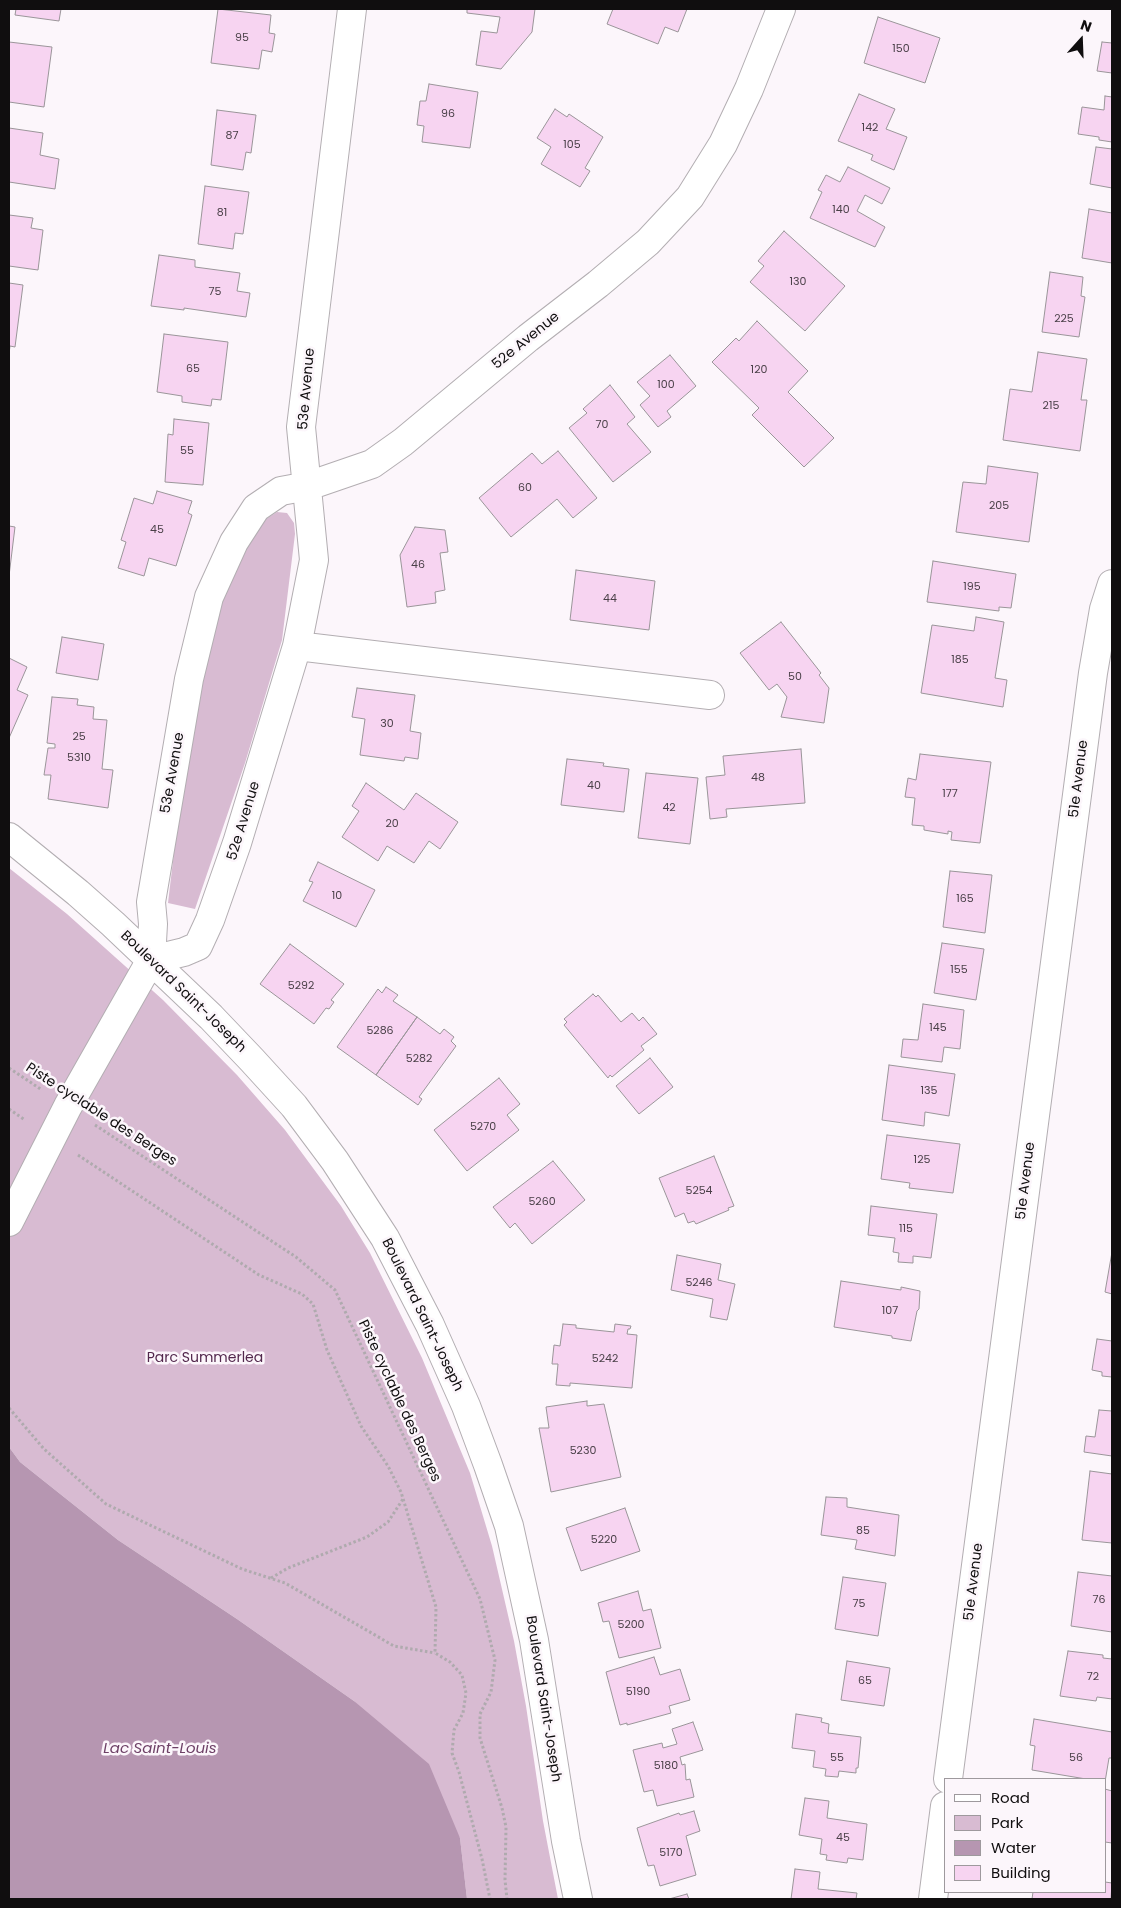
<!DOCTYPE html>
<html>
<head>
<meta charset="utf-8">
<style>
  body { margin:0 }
  #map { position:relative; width:1121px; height:1908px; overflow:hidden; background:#fcf6fb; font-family:Poppins,sans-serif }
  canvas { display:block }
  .frame { position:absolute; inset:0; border:10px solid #100e0f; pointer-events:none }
  .legend { position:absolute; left:944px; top:1778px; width:162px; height:115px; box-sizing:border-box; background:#fcf6fb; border:1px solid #9e999d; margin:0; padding:6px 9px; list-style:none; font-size:15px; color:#100e0f }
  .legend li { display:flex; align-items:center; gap:10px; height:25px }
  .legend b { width:25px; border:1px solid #9e999d }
  .north { position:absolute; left:1056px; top:15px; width:50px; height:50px; -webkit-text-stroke:4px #fcf6fb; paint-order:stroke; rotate:20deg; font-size:14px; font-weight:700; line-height:20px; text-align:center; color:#100e0f }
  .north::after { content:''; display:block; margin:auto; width:18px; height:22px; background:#100e0f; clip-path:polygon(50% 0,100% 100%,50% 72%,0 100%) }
</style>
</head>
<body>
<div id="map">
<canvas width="1121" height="1908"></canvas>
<div class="frame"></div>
<ul class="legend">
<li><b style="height:6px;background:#fff"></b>Road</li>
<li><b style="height:14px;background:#d8bbd2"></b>Park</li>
<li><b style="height:14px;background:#b696b1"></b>Water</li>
<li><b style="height:14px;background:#f7d4f1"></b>Building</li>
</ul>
<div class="north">N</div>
</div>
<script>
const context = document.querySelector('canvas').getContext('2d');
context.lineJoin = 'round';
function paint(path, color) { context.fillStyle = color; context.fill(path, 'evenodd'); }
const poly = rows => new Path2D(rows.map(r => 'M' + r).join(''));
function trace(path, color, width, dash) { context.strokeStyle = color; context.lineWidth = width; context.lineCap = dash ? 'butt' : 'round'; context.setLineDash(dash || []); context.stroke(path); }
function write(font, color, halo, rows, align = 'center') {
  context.font = font + ' Poppins,sans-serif'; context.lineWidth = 5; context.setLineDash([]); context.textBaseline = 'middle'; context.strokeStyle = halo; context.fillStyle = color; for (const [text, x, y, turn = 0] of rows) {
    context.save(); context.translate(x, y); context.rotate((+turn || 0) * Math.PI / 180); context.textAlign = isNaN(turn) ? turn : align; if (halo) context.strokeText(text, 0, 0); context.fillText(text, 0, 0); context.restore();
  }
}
paint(poly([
  [277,512,287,513,294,523,295,534,282,640,245,763,195,909,168,903,190,718,221,601,247,546,266,519],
  [9,868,67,914,163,1000,237,1075,285,1130,341,1206,370,1253,422,1358,470,1473,492,1546,514,1641,526,1706,543,1821,558,1899,467,1899,460,1838,354,1701,237,1619,118,1540,20,1462,9,1447]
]), '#d8bbd2');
paint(poly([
  [9,1447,20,1462,118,1540,237,1619,354,1701,429,1764,460,1838,467,1899,9,1899]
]), '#b696b1');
const building = poly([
  [16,9,61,9,59,21,15,15,16,9],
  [218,9,271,15,269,33,275,34,272,52,262,50,259,69,211,63,218,9],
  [467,9,535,9,532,32,501,69,476,65,481,31,497,33,500,17,467,13,467,9],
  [613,9,687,9,678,32,665,27,658,44,607,24,613,9],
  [878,17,940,38,925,83,864,63,878,17],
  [9,42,52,47,44,107,9,102,9,42],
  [1102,42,1112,43,1112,73,1097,71,1102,42],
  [429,84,478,92,470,148,422,142,424,126,417,125,420,101,426,101,429,84],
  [859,94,895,109,886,129,907,137,894,170,871,160,873,155,838,141,859,94],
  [1105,96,1112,97,1112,142,1099,140,1099,137,1078,134,1082,107,1104,110,1105,96],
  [555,109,567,117,569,114,603,137,585,168,590,171,580,187,541,164,551,147,537,138,555,109],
  [217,110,256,115,251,153,246,152,243,170,211,165,217,110],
  [9,128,43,133,40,155,59,159,55,189,9,182,9,128],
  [1096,147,1112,149,1112,188,1090,184,1096,147],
  [848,167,890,188,882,204,865,195,857,211,885,227,875,247,810,218,822,192,818,190,826,175,840,182,848,167],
  [205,186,249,192,243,234,235,233,233,249,198,244,205,186],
  [1089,209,1112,213,1112,263,1082,258,1089,209],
  [9,215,33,218,31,228,43,230,38,270,9,266,9,215],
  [784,231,845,286,805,331,750,282,764,266,758,261,784,231],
  [159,255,195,260,195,267,240,273,237,291,250,293,246,317,184,308,184,310,151,306,159,255],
  [1050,272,1083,277,1081,296,1085,297,1079,337,1042,332,1050,272],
  [9,283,23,285,15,347,10,346,9,354,9,283],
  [757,321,808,371,788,392,834,438,804,467,752,415,759,408,712,362,736,338,739,341,757,321],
  [164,334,228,342,221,400,212,399,211,406,182,402,182,396,157,392,164,334],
  [1038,352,1087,359,1081,400,1087,400,1080,451,1003,440,1010,389,1032,392,1038,352],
  [670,355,696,386,667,411,671,417,658,427,640,405,650,396,637,382,670,355],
  [610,385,635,417,627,424,651,452,613,482,569,428,587,413,583,409,610,385],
  [174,419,209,423,203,485,165,482,168,434,173,435,174,419],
  [558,451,597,498,573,518,557,499,511,537,479,498,532,453,542,464,558,451],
  [988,466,1038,473,1029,542,956,532,963,482,986,484,988,466],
  [157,491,192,501,188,513,192,515,176,566,149,558,144,576,118,568,126,542,121,540,134,498,153,504,157,491],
  [9,526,15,527,9,576,9,526],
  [415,527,445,530,448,552,440,553,445,590,435,592,436,603,407,607,400,555,415,527],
  [933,561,1016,574,1011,608,999,607,999,611,927,602,933,561],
  [576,570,655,581,649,630,570,620,576,570],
  [976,617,1004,622,995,678,1007,680,1003,707,921,693,932,625,974,631,976,617],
  [781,622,821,673,819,675,829,688,824,723,781,717,787,697,777,684,769,690,740,653,781,622],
  [62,637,104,644,98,680,56,673,62,637],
  [9,658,27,667,17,690,28,695,9,738,9,658],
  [357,688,415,695,410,731,421,733,418,759,405,757,404,761,360,755,365,719,352,717,357,688],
  [52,697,78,699,77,705,94,707,93,719,107,720,102,769,113,770,108,808,48,799,51,775,44,775,48,748,55,748,55,744,47,743,52,697],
  [801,749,805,803,726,809,727,817,710,819,706,777,725,775,723,756,801,749],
  [920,754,991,762,980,843,951,840,952,832,948,831,948,834,924,830,924,826,912,825,915,798,905,797,908,778,916,780,920,754],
  [567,759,604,763,603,766,629,769,624,812,561,805,567,759],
  [646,773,698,778,690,844,638,838,646,773],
  [366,783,404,810,416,793,458,822,440,849,429,841,414,863,387,846,378,861,342,837,359,811,352,806,366,783],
  [318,862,375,890,356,927,303,901,313,882,309,881,318,862],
  [950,871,992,875,985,933,943,927,950,871],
  [942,943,984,949,976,1000,934,993,942,943],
  [290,944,344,984,331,1000,334,1002,329,1009,326,1008,314,1024,260,984,290,944],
  [386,987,398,995,393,1001,417,1017,376,1075,337,1047,378,989,382,993,386,987],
  [593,994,596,997,598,995,621,1022,632,1013,639,1021,643,1017,657,1034,641,1046,644,1050,612,1077,610,1075,608,1078,564,1025,567,1022,564,1019,593,994],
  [923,1004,964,1010,960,1049,944,1047,942,1062,901,1057,903,1039,918,1040,923,1004],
  [417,1017,440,1034,444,1029,454,1037,451,1041,456,1046,419,1097,422,1099,418,1105,376,1075,417,1017],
  [650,1058,673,1087,639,1114,616,1086,650,1058],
  [889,1065,955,1074,949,1116,925,1112,924,1126,882,1120,889,1065],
  [499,1078,520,1104,507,1115,519,1130,467,1171,434,1130,499,1078],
  [887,1135,960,1144,953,1193,909,1188,910,1183,881,1179,887,1135],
  [714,1156,734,1206,728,1208,729,1210,696,1224,694,1221,688,1223,684,1213,675,1217,659,1178,714,1156],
  [553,1161,585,1200,532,1244,515,1223,510,1228,493,1207,553,1161],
  [871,1206,937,1214,931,1258,913,1256,913,1263,898,1262,899,1253,893,1252,895,1238,868,1235,871,1206],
  [1112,1252,1112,1294,1105,1292,1112,1252],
  [677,1255,721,1264,718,1280,735,1284,727,1320,710,1317,713,1299,671,1290,677,1255],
  [841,1281,901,1290,901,1287,920,1291,919,1309,917,1311,911,1341,892,1338,892,1336,834,1327,841,1281],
  [563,1324,576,1325,576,1328,614,1332,615,1324,631,1326,630,1329,628,1329,627,1334,637,1335,632,1388,570,1383,570,1386,556,1385,558,1364,552,1364,554,1345,560,1346,563,1324],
  [1097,1339,1112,1341,1112,1377,1102,1376,1102,1372,1092,1370,1097,1339],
  [587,1401,587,1406,604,1404,621,1477,551,1492,539,1428,549,1428,546,1407,587,1401],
  [1099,1410,1112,1411,1112,1456,1084,1452,1086,1436,1095,1437,1099,1410],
  [1090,1471,1112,1474,1112,1543,1082,1540,1090,1471],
  [826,1497,847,1498,847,1507,899,1515,895,1556,855,1549,857,1540,821,1535,826,1497],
  [625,1508,640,1551,581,1571,566,1528,625,1508],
  [1078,1572,1112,1576,1112,1632,1071,1626,1078,1572],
  [843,1577,886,1583,878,1636,835,1629,843,1577],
  [638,1591,643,1611,651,1609,661,1648,619,1658,609,1621,603,1622,598,1603,638,1591],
  [1068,1651,1103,1655,1103,1658,1112,1659,1112,1699,1097,1697,1096,1701,1060,1696,1068,1651],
  [654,1657,660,1675,680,1669,690,1700,669,1706,671,1713,627,1725,627,1723,620,1725,606,1672,654,1657],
  [847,1661,890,1668,884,1706,841,1700,847,1661],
  [796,1714,822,1718,821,1722,829,1724,828,1733,861,1737,858,1768,856,1768,856,1773,839,1771,838,1777,825,1776,826,1769,813,1767,815,1751,792,1748,796,1714],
  [1034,1719,1112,1732,1112,1758,1109,1758,1105,1782,1105,1779,1086,1779,1032,1770,1035,1746,1030,1745,1034,1719],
  [693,1722,703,1750,680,1757,682,1765,685,1764,686,1780,690,1779,694,1797,657,1806,653,1790,644,1792,633,1750,662,1743,663,1748,677,1744,672,1729,693,1722],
  [1105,1789,1112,1791,1112,1843,1105,1842,1105,1789],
  [805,1798,829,1801,827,1818,867,1824,863,1860,848,1858,847,1863,826,1860,827,1855,820,1854,822,1839,799,1835,805,1798],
  [694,1811,700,1831,686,1836,696,1875,660,1886,654,1865,648,1866,637,1828,679,1813,680,1815,694,1811],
  [795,1869,820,1872,818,1889,857,1893,856,1899,791,1899,795,1869],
  [1105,1882,1112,1883,1111,1899,1032,1899,1033,1892,1105,1892,1105,1882],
  [687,1894,689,1899,669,1899,687,1894]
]);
paint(building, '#f7d4f1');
trace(building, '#9a9599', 1);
const minor = poly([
  [297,646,710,695],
  [9,837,78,893,113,924,211,1017,252,1060,294,1106,335,1161,385,1238,430,1325,466,1406,488,1465,509,1526,534,1640,566,1841,578,1899],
  [151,960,184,952,198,946,210,920,237,843,297,646,314,560,301,427,352,9],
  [9,1222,68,1106,151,960,153,924,151,902,189,679,209,597,234,542,256,508,281,491,308,486,372,464,403,442,528,338,598,284,648,242,690,197,723,144,749,89,781,9],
  [948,1779,1093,673,1104,609,1112,584],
  [933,1899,945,1806]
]);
trace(minor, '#b3aeb2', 30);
trace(poly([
  [9,1068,42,1090],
  [9,1109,25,1120],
  [95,1125,296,1257,335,1290,480,1599,495,1660,491,1692,480,1714,480,1738,502,1808,506,1827,505,1880,507,1899],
  [78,1155,259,1275,302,1294,313,1304,327,1350,361,1426,388,1466,401,1492,436,1607,435,1653,450,1662,462,1675,466,1693,463,1713,454,1730,452,1753,459,1772,482,1859,490,1899],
  [9,1408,44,1449,106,1504,242,1569,285,1583,394,1646,435,1653],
  [271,1578,288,1568,367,1537,388,1522,403,1499]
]), '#afaaae', 3, [2.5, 2.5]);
trace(minor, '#fff', 28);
write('11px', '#4a4048', null, [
  ["95",242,38],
  ["150",901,49],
  ["96",448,114],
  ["142",870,128],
  ["87",232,136],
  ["105",572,145],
  ["140",841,210],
  ["81",222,213],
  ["130",798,282],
  ["75",215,292],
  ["225",1064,319],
  ["65",193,369],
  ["120",759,370],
  ["100",666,385],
  ["215",1051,406],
  ["70",602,425],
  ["55",187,451],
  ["60",525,488],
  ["205",999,506],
  ["45",157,530],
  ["46",418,565],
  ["195",972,587],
  ["44",610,599],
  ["185",960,660],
  ["50",795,677],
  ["30",387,724],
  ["25",79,737],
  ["5310",79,758],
  ["48",758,778],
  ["40",594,786],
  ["177",950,794],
  ["42",669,808],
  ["20",392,824],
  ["10",337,896],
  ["165",965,899],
  ["155",959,970],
  ["5292",301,986],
  ["145",938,1028],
  ["5286",380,1031],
  ["5282",419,1059],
  ["135",929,1091],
  ["5270",483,1127],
  ["125",922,1160],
  ["5254",699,1191],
  ["5260",542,1202],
  ["115",906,1229],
  ["5246",699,1283],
  ["107",890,1311],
  ["5242",605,1359],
  ["5230",583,1451],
  ["85",863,1531],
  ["5220",604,1540],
  ["76",1099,1600],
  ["75",859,1604],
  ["5200",631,1625],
  ["72",1093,1677],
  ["65",865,1681],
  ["5190",638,1692],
  ["55",837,1758],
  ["56",1076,1758],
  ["5180",666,1766],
  ["45",843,1838],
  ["5170",671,1853]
]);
write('14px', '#100e0f', '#fcf6fb', [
  ["52e Avenue",526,341,-39],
  ["53e Avenue",307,389,-85],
  ["53e Avenue",173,773,-80],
  ["51e Avenue",1079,779,-83],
  ["52e Avenue",244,821,-73],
  ["Boulevard Saint-Joseph",183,992,44],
  ["Piste cyclable des Berges",101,1115,33],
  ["51e Avenue",1026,1181,-83],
  ["Boulevard Saint-Joseph",422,1315,64],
  ["Piste cyclable des Berges",399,1401,65],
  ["51e Avenue",974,1582,-83],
  ["Boulevard Saint-Joseph",543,1699,81]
]);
write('14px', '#53284d', '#fcf6fb', [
  ["Parc Summerlea",205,1358]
]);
write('italic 15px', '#6e4167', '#fcf6fb', [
  ["Lac Saint-Louis",160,1749]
]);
</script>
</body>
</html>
